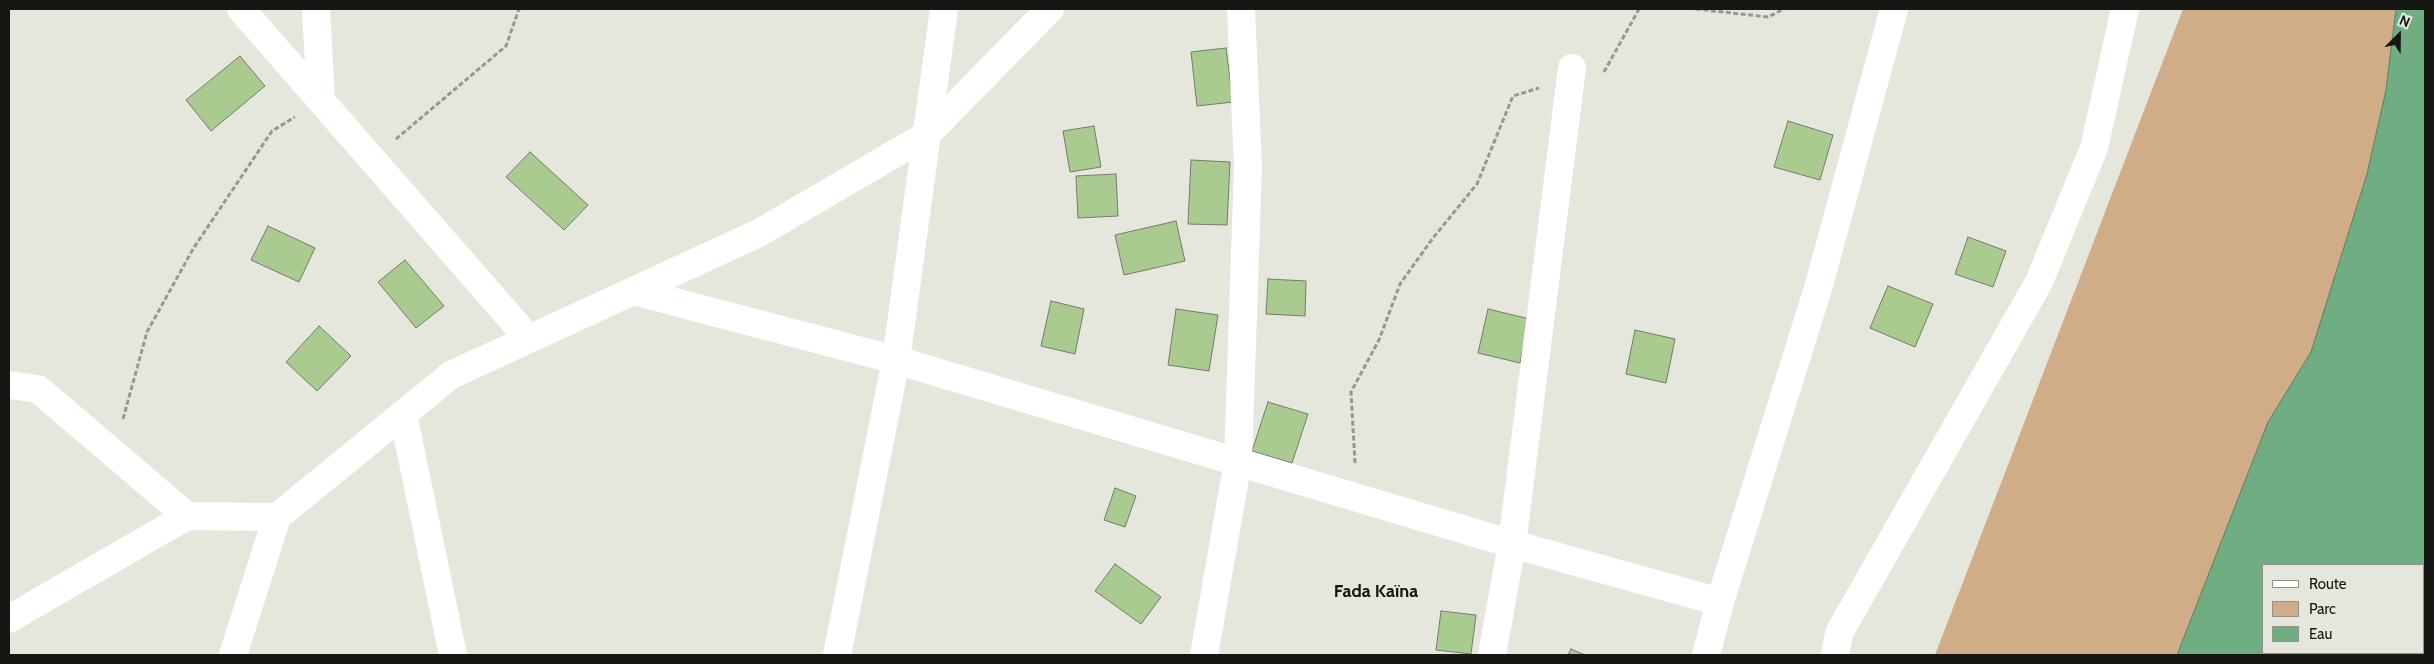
<!DOCTYPE html>
<html>
<head>
<meta charset="utf-8">
<style>
  body { margin:0 }
  #map { position:relative; width:2434px; height:664px; overflow:hidden; background:#e5e6dc; font-family:Cabin,sans-serif }
  canvas { display:block }
  .frame { position:absolute; inset:0; border:10px solid #161613; pointer-events:none }
  .legend { position:absolute; left:2262px; top:564px; width:162px; height:90px; box-sizing:border-box; background:#e5e6dc; border:1px solid #92938c; margin:0; padding:6px 9px; list-style:none; font-size:15px; color:#161613 }
  .legend li { display:flex; align-items:center; gap:10px; height:25px }
  .legend b { width:25px; border:1px solid #92938c }
  .north { position:absolute; left:2374px; top:10px; width:50px; height:50px; -webkit-text-stroke:4px #e5e6dc; paint-order:stroke; rotate:23deg; font-size:14px; font-weight:700; line-height:20px; text-align:center; color:#161613 }
  .north::after { content:''; display:block; margin:auto; width:18px; height:22px; background:#161613; clip-path:polygon(50% 0,100% 100%,50% 72%,0 100%) }
</style>
</head>
<body>
<div id="map">
<canvas width="2434" height="664"></canvas>
<div class="frame"></div>
<ul class="legend">
<li><b style="height:6px;background:#fff"></b>Route</li>
<li><b style="height:14px;background:#d0ac87"></b>Parc</li>
<li><b style="height:14px;background:#70ad82"></b>Eau</li>
</ul>
<div class="north">N</div>
</div>
<script>
const context = document.querySelector('canvas').getContext('2d');
context.lineJoin = 'round';
function paint(path, color) { context.fillStyle = color; context.fill(path, 'evenodd'); }
const poly = rows => new Path2D(rows.map(r => 'M' + r).join(''));
function trace(path, color, width, dash) { context.strokeStyle = color; context.lineWidth = width; context.lineCap = dash ? 'butt' : 'round'; context.setLineDash(dash || []); context.stroke(path); }
function write(font, color, halo, rows, align = 'center') {
  context.font = font + ' Cabin,sans-serif'; context.lineWidth = 5; context.setLineDash([]); context.textBaseline = 'middle'; context.strokeStyle = halo; context.fillStyle = color; for (const [text, x, y, turn = 0] of rows) {
    context.save(); context.translate(x, y); context.rotate((+turn || 0) * Math.PI / 180); context.textAlign = isNaN(turn) ? turn : align; if (halo) context.strokeText(text, 0, 0); context.fillText(text, 0, 0); context.restore();
  }
}
paint(poly([
  [2183,9,2396,9,2386,90,2367,174,2311,352,2268,422,2177,655,1935,655]
]), '#d0ac87');
const water = poly([
  [2396,9,2425,9,2425,655,2177,655,2268,422,2311,352,2367,174,2386,90,2396,9],
  [2263,565,2423,565,2423,653,2263,653,2263,565]
]);
paint(water, '#70ad82');
trace(water, '#558061', 1);
const building = poly([
  [1226,48,1233,102,1197,106,1191,52,1226,48],
  [240,56,265,86,211,131,186,100,240,56],
  [1788,121,1833,135,1820,180,1774,167,1788,121],
  [1094,126,1101,167,1070,172,1063,131,1094,126],
  [530,152,588,205,564,230,506,177,530,152],
  [1191,160,1230,162,1227,225,1188,224,1191,160],
  [1116,174,1118,216,1078,218,1076,176,1116,174],
  [1176,221,1185,261,1124,275,1115,235,1176,221],
  [268,226,315,248,299,282,251,260,268,226],
  [1968,237,2006,251,1993,287,1955,274,1968,237],
  [405,260,444,306,416,328,378,282,405,260],
  [1268,279,1306,281,1305,316,1266,314,1268,279],
  [1888,286,1933,304,1915,347,1870,328,1888,286],
  [1051,301,1084,309,1075,354,1041,346,1051,301],
  [1176,309,1218,315,1209,371,1168,365,1176,309],
  [1488,309,1530,319,1520,363,1478,353,1488,309],
  [319,326,351,356,317,391,286,362,319,326],
  [1635,330,1675,339,1666,383,1626,374,1635,330],
  [1268,402,1308,414,1292,463,1252,451,1268,402],
  [1115,488,1136,496,1125,527,1104,520,1115,488],
  [1115,564,1161,597,1141,624,1095,591,1115,564],
  [1441,611,1476,615,1471,654,1436,650,1441,611],
  [1571,649,1585,655,1568,655,1571,649]
]);
paint(building, '#aacb8f');
trace(building, '#757971', 1);
trace(poly([
  [1696,9,1768,17,1784,9],
  [1604,72,1639,9],
  [396,139,506,46,519,9],
  [123,419,147,332,193,249,272,131,295,117],
  [1355,463,1351,392,1379,340,1400,284,1433,238,1477,184,1513,96,1539,88]
]), '#979890', 3, [5, 2.5]);
trace(poly([
  [241,9,529,339],
  [316,9,321,100],
  [633,291,896,360,1512,544,1720,602],
  [9,385,38,389,187,516,277,517],
  [403,414,453,655],
  [9,619,187,516],
  [233,655,277,517,451,375,759,233,925,136,1050,9],
  [837,655,896,360,944,9],
  [1204,655,1238,461,1248,166,1241,9],
  [1492,655,1512,544,1572,68],
  [1706,655,1720,602,1819,285,1894,9],
  [1835,655,1839,633,2039,282,2094,148,2125,9]
]), '#fff', 28);
write('bold 18px', '#161613', '#e5e6dc', [
  ["Fada Kaïna",1376,592]
]);
</script>
</body>
</html>
